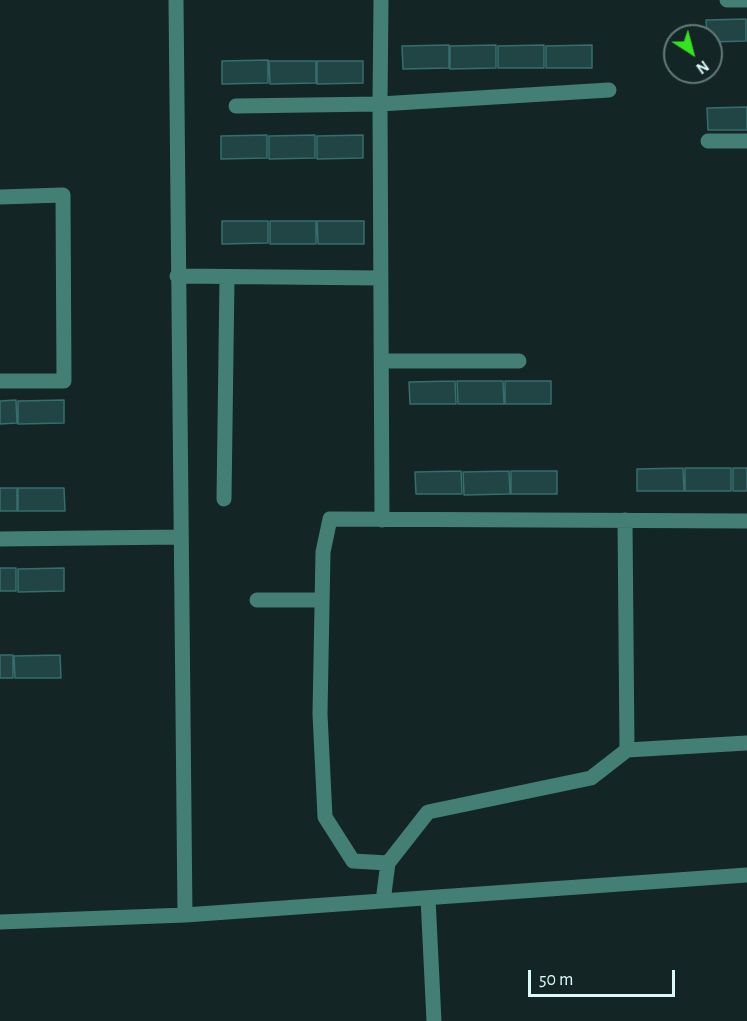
<!DOCTYPE html>
<html>
<head>
<meta charset="utf-8">
<style>
  body { margin:0 }
  #map { position:relative; width:747px; height:1021px; overflow:hidden; background:#132625; font-family:"Alegreya Sans",sans-serif }
  canvas { display:block }
  .north { position:absolute; left:663px; top:24px; width:60px; height:60px; box-sizing:border-box; background:#132625; border:2px solid #637b79; border-radius:50%; rotate:144deg; font-size:16px; font-weight:700; line-height:24px; text-align:center; color:#dcfbf8 }
  .north::after { content:''; display:block; margin:auto; width:21px; height:27px; background:#35e41e; clip-path:polygon(50% 0,100% 100%,50% 72%,0 100%) }
  .scale { position:absolute; left:528px; top:970px; width:147px; height:27px; box-sizing:border-box; border:3px solid #dcfbf8; border-top:0; padding-left:8px; font-size:18px; line-height:21px; white-space:nowrap; color:#dcfbf8; -webkit-text-stroke:4px #132625; paint-order:stroke }
</style>
</head>
<body>
<div id="map">
<canvas width="747" height="1021"></canvas>
<div class="north">N</div>
<div class="scale">50 m</div>
</div>
<script>
const context = document.querySelector('canvas').getContext('2d');
context.lineJoin = 'round';
function paint(path, color) { context.fillStyle = color; context.fill(path, 'evenodd'); }
const poly = rows => new Path2D(rows.map(r => 'M' + r).join(''));
function trace(path, color, width, dash) { context.strokeStyle = color; context.lineWidth = width; context.lineCap = dash ? 'butt' : 'round'; context.setLineDash(dash || []); context.stroke(path); }
const building = poly([
  [746,19,746,41,711,42,711,36,707,36,706,20,746,19],
  [449,45,449,68,403,69,402,46,449,45],
  [496,45,496,68,450,69,450,46,496,45],
  [544,45,544,68,498,68,498,46,544,45],
  [592,45,592,68,546,68,546,46,592,45],
  [268,60,268,83,222,84,222,61,268,60],
  [269,61,316,61,316,83,270,84,269,61],
  [317,61,363,61,363,83,317,84,317,61],
  [747,107,747,130,708,130,707,108,747,107],
  [267,135,267,158,221,159,221,136,267,135],
  [315,135,315,158,269,159,269,136,315,135],
  [363,135,363,158,317,159,317,136,363,135],
  [222,221,268,221,268,243,222,244,222,221],
  [270,221,316,221,316,244,270,244,270,221],
  [317,221,364,221,364,244,318,244,317,221],
  [455,381,456,404,410,404,409,382,455,381],
  [457,381,503,381,504,404,458,404,457,381],
  [505,381,551,381,551,404,505,404,505,381],
  [16,400,17,423,0,424,0,401,16,400],
  [64,400,64,423,18,424,18,401,64,400],
  [683,468,684,491,637,491,637,469,683,468],
  [685,468,731,468,731,491,685,491,685,468],
  [733,468,747,468,747,491,733,491,733,468],
  [461,471,462,494,416,494,415,472,461,471],
  [509,471,510,494,464,495,463,472,509,471],
  [511,471,557,471,557,494,511,494,511,471],
  [0,488,17,488,17,511,0,511,0,488],
  [18,488,64,488,65,511,18,511,18,488],
  [0,568,16,568,16,591,0,591,0,568],
  [64,568,64,591,18,592,18,569,64,568],
  [0,655,13,655,13,678,0,678,0,655],
  [60,655,61,678,15,678,14,656,60,655]
]);
paint(building, '#214544');
trace(building, '#366e6d', 1.5);
trace(poly([
  [176,0,185,915],
  [381,0,380,104,382,520],
  [727,0,747,0],
  [236,106,380,104,609,90],
  [708,141,747,141],
  [0,197,63,195,64,381,0,381],
  [177,276,380,278],
  [382,361,519,361],
  [224,499,227,278],
  [625,520,627,750],
  [0,539,181,537],
  [257,600,322,600],
  [388,863,353,861,325,817,320,714,323,552,330,519,747,521],
  [428,898,434,1021],
  [383,901,388,863,428,812,591,778,627,750,747,743],
  [0,922,185,915,747,875]
]), '#437f75', 15);
</script>
</body>
</html>
